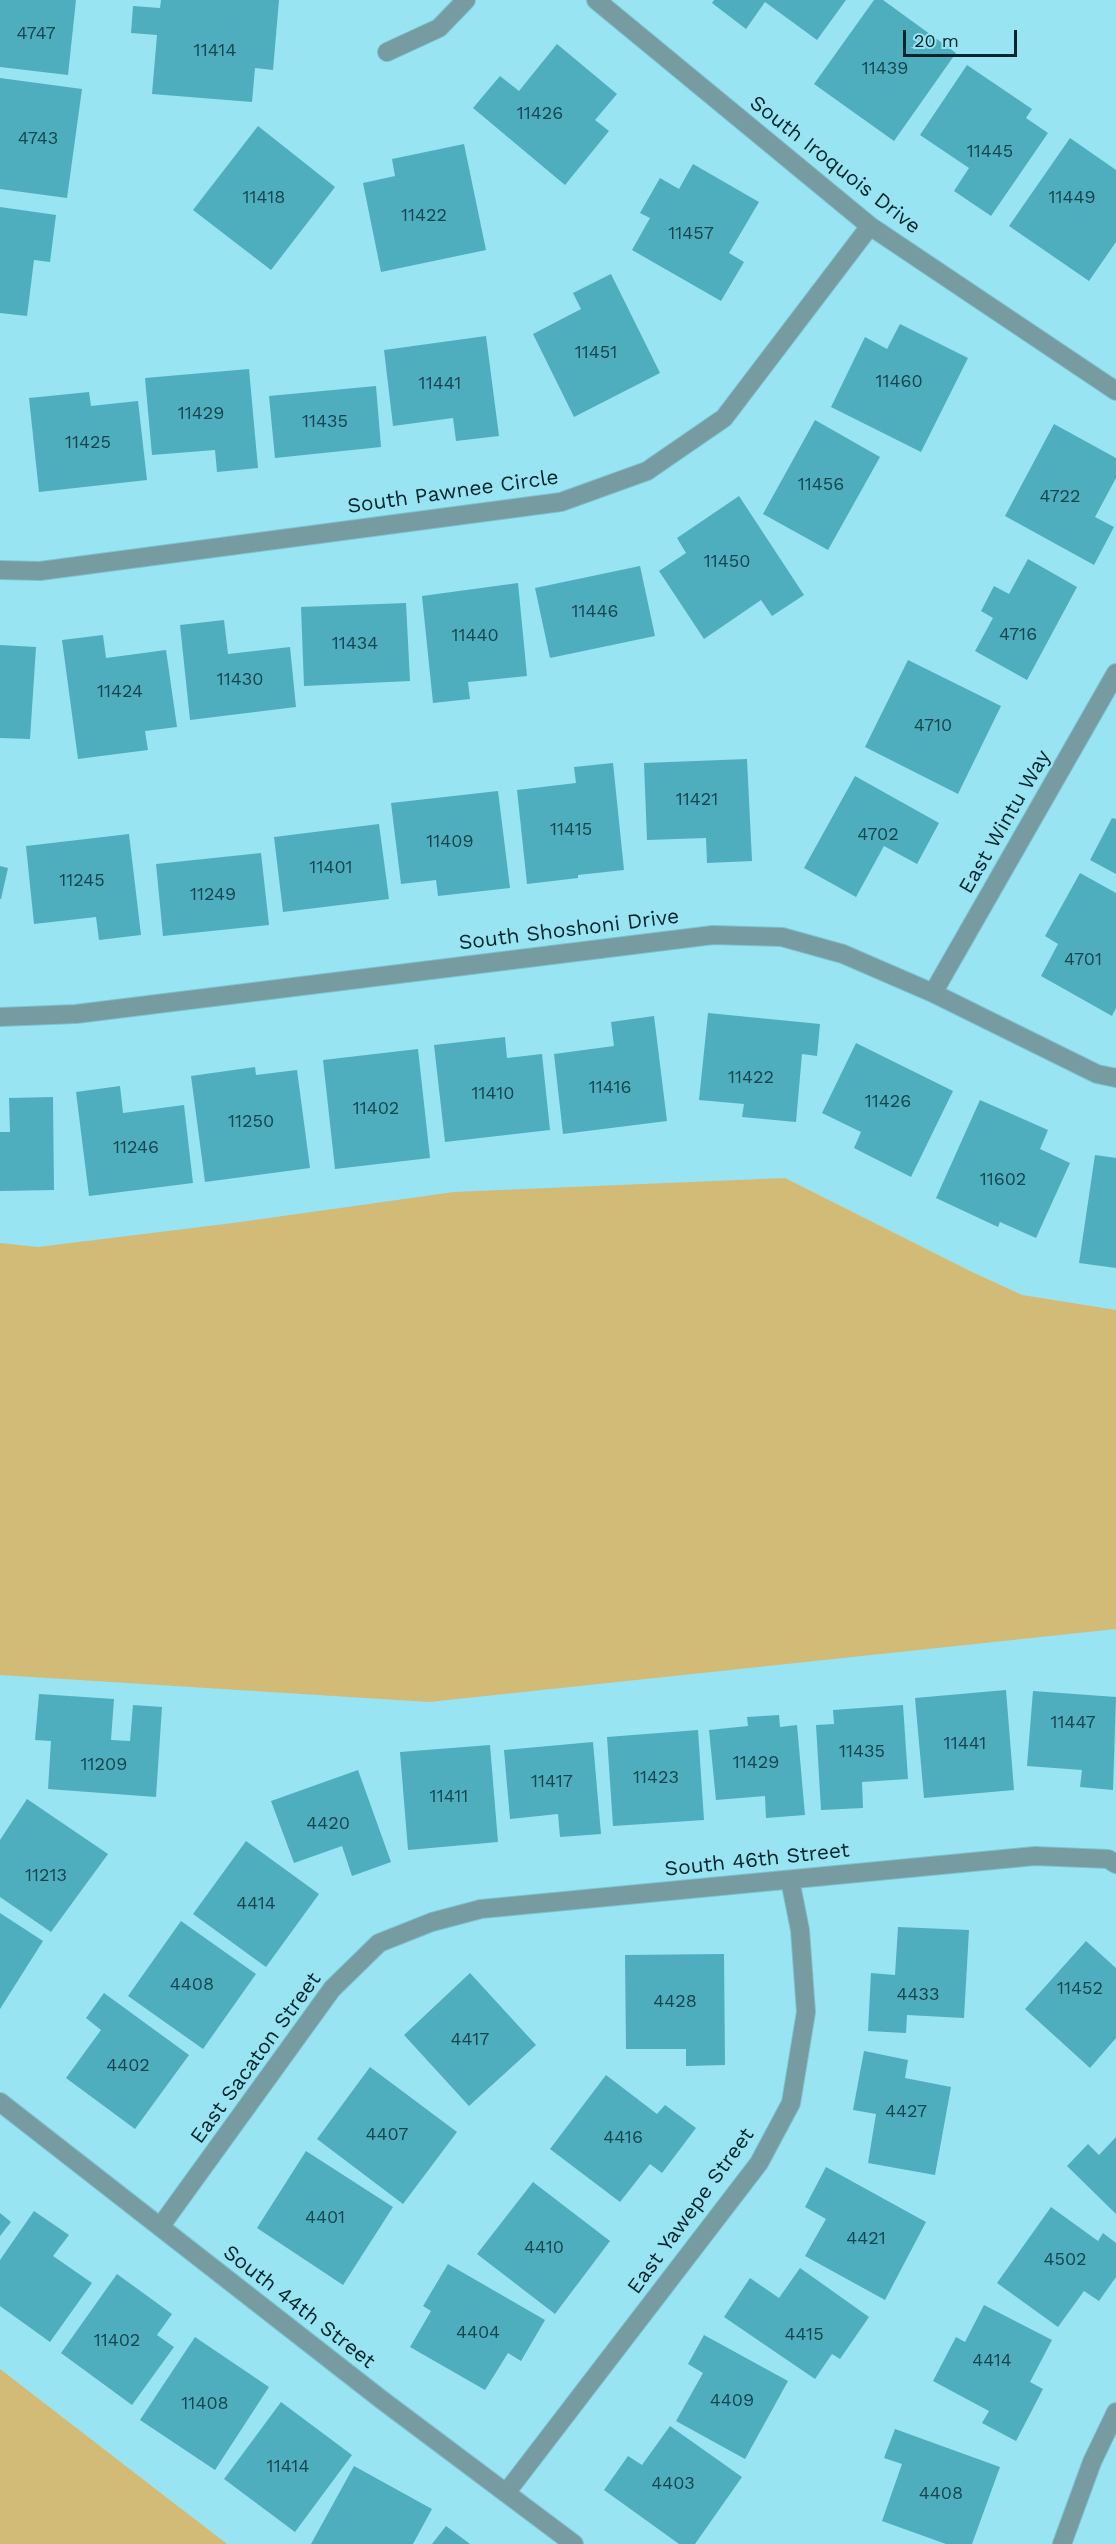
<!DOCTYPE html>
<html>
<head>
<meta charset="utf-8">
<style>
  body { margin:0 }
  #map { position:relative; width:1116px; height:2544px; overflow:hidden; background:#98e4f2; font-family:"Work Sans",sans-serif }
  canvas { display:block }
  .scale { position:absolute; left:903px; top:30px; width:114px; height:27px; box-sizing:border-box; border:3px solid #03242a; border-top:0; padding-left:8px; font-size:18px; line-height:21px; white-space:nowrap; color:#03242a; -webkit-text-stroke:4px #98e4f2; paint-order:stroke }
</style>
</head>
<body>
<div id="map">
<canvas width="1116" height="2544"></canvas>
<div class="scale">20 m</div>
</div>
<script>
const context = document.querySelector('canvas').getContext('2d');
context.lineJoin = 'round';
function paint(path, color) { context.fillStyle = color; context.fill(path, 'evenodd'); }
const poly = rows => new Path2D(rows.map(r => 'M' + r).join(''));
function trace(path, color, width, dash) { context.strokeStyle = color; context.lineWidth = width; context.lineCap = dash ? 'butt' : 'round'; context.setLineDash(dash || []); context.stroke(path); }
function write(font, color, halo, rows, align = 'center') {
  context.font = font + ' "Work Sans",sans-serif'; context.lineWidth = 5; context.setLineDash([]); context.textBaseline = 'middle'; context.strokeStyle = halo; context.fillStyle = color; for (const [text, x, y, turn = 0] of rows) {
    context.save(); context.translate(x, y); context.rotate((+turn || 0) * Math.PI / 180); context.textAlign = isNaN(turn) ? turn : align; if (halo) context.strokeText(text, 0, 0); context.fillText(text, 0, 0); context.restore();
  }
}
paint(poly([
  [785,1178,970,1271,1022,1295,1116,1310,1116,1629,429,1702,0,1675,0,1243,38,1247,233,1223,454,1192],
  [0,2369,162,2494,227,2544,0,2544]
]), '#d2ba77');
paint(poly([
  [0,0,76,0,68,75,0,67],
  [161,0,279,0,273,70,255,68,252,102,152,94,157,35,131,33,133,6,160,8],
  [714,0,846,0,817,40,765,2,746,29,712,3],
  [874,0,883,0,956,53,894,141,814,84],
  [557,44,617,94,595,120,609,131,565,185,473,108,500,76,519,91],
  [967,65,1032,109,1026,118,1048,133,991,216,954,191,969,168,920,135],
  [0,78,82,89,67,198,0,189],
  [258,126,335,187,271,270,193,210],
  [1070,138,1116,170,1116,242,1089,281,1009,226],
  [464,144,486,250,381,272,363,183,395,176,392,159],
  [693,164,759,202,729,253,744,262,721,301,632,250,650,218,640,213,660,178,679,189],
  [0,207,56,215,50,262,34,260,27,316,0,313],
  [611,274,660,373,574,417,533,334,581,309,573,293],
  [900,324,968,358,921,452,831,407,865,337,887,349],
  [486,336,499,436,456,441,453,418,393,426,384,350],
  [249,369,258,468,217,472,215,450,152,455,145,378],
  [376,386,381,447,275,458,269,396],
  [89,392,91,406,138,401,147,480,39,492,29,398],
  [815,420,880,457,828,550,763,514],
  [1054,424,1116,458,1116,478,1095,517,1114,527,1094,565,1005,516],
  [739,496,804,595,772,616,761,600,704,639,659,571,686,553,677,538],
  [1028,559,1077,587,1027,680,975,651,993,618,981,611,994,586,1009,594],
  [640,566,655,636,550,658,535,588],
  [518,583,527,676,468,682,470,699,433,703,422,596],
  [406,603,410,681,304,686,301,607],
  [224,620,228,654,290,647,296,707,190,720,180,625],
  [103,635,106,658,166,650,177,727,145,731,148,750,78,759,62,640],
  [0,645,36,647,30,739,0,738],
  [908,660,1001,706,958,794,865,747],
  [747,759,752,861,707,863,706,838,647,840,644,763],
  [613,763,624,870,578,875,578,878,527,884,517,790,576,783,574,767],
  [855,776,939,823,917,864,884,846,856,897,804,868],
  [498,791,510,888,438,896,436,880,401,884,391,803],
  [1112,818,1116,819,1116,874,1090,860],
  [379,824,389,899,283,912,274,837],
  [129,834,141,935,99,940,96,917,34,924,26,846],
  [261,853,269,925,163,936,156,864],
  [0,866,8,868,1,899,0,899],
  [1080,873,1116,893,1116,1008,1112,1016,1041,976,1058,944,1045,936],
  [708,1013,820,1024,817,1056,802,1054,796,1122,742,1117,744,1104,699,1100],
  [654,1016,667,1121,563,1134,554,1054,614,1046,611,1022],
  [505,1037,507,1058,542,1054,550,1130,445,1142,434,1045],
  [856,1043,953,1091,911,1177,854,1148,861,1132,822,1113],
  [418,1049,430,1158,335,1169,323,1060],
  [255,1067,256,1075,297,1070,310,1168,205,1182,191,1076],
  [120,1086,123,1113,184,1105,193,1183,89,1196,76,1092],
  [53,1097,54,1190,0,1191,0,1132,10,1132,9,1098],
  [980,1100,1048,1130,1040,1149,1070,1163,1036,1238,1000,1222,998,1227,936,1198],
  [1095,1155,1116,1158,1116,1268,1079,1263],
  [1006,1690,1014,1790,924,1798,915,1698],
  [1033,1691,1116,1697,1113,1790,1080,1787,1082,1770,1027,1766],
  [39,1694,114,1699,111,1740,130,1741,133,1705,162,1707,156,1797,48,1789,51,1741,35,1740],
  [903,1705,908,1779,862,1782,863,1808,821,1810,816,1725,834,1724,833,1710],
  [779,1715,780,1727,797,1725,805,1815,766,1818,765,1796,716,1800,709,1730,748,1726,747,1717],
  [698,1730,704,1820,613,1826,607,1737],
  [593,1742,601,1834,560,1837,558,1814,510,1819,504,1750],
  [490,1745,498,1842,408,1850,400,1752],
  [358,1770,391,1862,352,1876,342,1846,294,1863,271,1801],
  [27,1799,108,1854,51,1932,0,1897,0,1840],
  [246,1841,319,1894,266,1967,193,1914],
  [0,1913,43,1941,0,2009],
  [181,1921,256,1974,203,2049,128,1996],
  [898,1927,969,1930,964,2018,907,2015,906,2033,868,2031,871,1973,895,1975],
  [1086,1941,1116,1968,1116,2038,1090,2068,1025,2009],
  [724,1954,725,2065,686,2066,686,2049,626,2049,625,1955],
  [470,1973,536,2045,469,2106,404,2035],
  [104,1993,189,2055,135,2129,66,2078,101,2030,86,2018],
  [864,2051,908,2060,905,2078,951,2087,935,2175,868,2163,876,2114,853,2110],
  [370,2067,457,2132,403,2204,317,2139],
  [606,2075,657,2114,665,2105,696,2128,662,2173,650,2164,620,2202,550,2149],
  [1116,2137,1116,2214,1067,2166,1088,2144,1099,2155],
  [306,2151,393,2207,343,2285,257,2228],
  [826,2167,926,2222,885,2300,805,2256,826,2219,805,2207],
  [533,2182,610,2241,555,2314,477,2254],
  [1051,2207,1098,2241,1103,2233,1116,2243,1116,2277,1099,2301,1084,2291,1058,2327,997,2283],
  [34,2211,69,2235,53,2256,92,2283,50,2342,0,2306,0,2260],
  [0,2213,11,2222,0,2236],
  [448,2264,545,2320,521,2361,508,2353,485,2390,410,2347,431,2311,423,2306],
  [800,2268,869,2317,840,2359,832,2354,815,2379,724,2317,750,2278,779,2298],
  [117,2274,172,2314,157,2335,174,2347,132,2405,61,2353],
  [984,2305,1052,2340,1030,2382,1043,2389,1016,2441,982,2423,989,2411,933,2381,956,2337,965,2342],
  [704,2335,788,2381,745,2459,676,2421,703,2373,688,2364],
  [195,2337,269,2387,215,2470,140,2420],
  [281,2402,352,2455,295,2532,224,2479],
  [670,2426,742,2477,695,2544,679,2544,604,2490,628,2456,642,2465],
  [895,2429,1000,2467,972,2544,946,2544,882,2521,902,2464,884,2458],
  [354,2466,432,2509,413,2544,311,2544],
  [446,2526,470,2544,432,2544]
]), '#4eaebe');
const street = poly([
  [596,0,870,226,1116,391],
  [387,52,439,28,466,0],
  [0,570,40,571,561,502,647,471,724,418,870,226],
  [933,993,1116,673],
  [0,1017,76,1014,713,935,782,937,843,954,933,993,1097,1074,1116,1078],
  [0,2102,382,2400,574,2544],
  [160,2227,332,1989,379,1943,432,1922,481,1909,1035,1856,1108,1859,1116,1864],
  [506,2493,759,2163,791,2103,806,2012,800,1930,790,1880],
  [1062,2544,1092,2462,1116,2412]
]);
trace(street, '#7dc1ce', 20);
trace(street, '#769ba1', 18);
write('18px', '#16464f', null, [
  ["4747",36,34],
  ["11414",215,51],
  ["11439",885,69],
  ["11426",540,114],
  ["4743",38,139],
  ["11445",990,152],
  ["11418",264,198],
  ["11449",1072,198],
  ["11422",424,216],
  ["11457",691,234],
  ["11451",596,353],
  ["11460",899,382],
  ["11441",440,384],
  ["11429",201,414],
  ["11435",325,422],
  ["11425",88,443],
  ["11456",821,485],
  ["4722",1060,497],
  ["11450",727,562],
  ["11446",595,612],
  ["4716",1018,635],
  ["11440",475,636],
  ["11434",355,644],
  ["11430",240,680],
  ["11424",120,692],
  ["4710",933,726],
  ["11421",697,800],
  ["11415",571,830],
  ["4702",878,835],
  ["11409",450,842],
  ["11401",331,868],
  ["11245",82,881],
  ["11249",213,895],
  ["4701",1083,960],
  ["11422",751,1078],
  ["11416",610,1088],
  ["11410",493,1094],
  ["11426",888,1102],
  ["11402",376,1109],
  ["11250",251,1122],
  ["11246",136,1148],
  ["11602",1003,1180],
  ["11447",1073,1723],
  ["11441",965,1744],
  ["11435",862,1752],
  ["11429",756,1763],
  ["11209",104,1765],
  ["11423",656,1778],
  ["11417",552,1782],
  ["11411",449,1797],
  ["4420",328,1824],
  ["11213",46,1876],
  ["4414",256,1904],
  ["4408",192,1985],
  ["11452",1080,1989],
  ["4433",918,1995],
  ["4428",675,2002],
  ["4417",470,2040],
  ["4402",128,2066],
  ["4427",906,2112],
  ["4407",387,2135],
  ["4416",623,2138],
  ["4401",325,2218],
  ["4421",866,2239],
  ["4410",544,2248],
  ["4502",1065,2260],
  ["4404",478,2333],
  ["4415",804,2335],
  ["11402",117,2341],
  ["4414",992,2361],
  ["4409",732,2401],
  ["11408",205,2404],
  ["11414",288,2467],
  ["4403",673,2484],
  ["4408",941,2494]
]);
write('21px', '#03242a', '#98e4f2', [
  ["South Iroquois Drive",835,165,38],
  ["South Pawnee Circle",453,492,-8],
  ["East Wintu Way",1005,822,-60],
  ["South Shoshoni Drive",569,930,-7],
  ["South 46th Street",757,1860,-6],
  ["East Sacaton Street",256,2058,-54],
  ["East Yawepe Street",691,2211,-54],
  ["South 44th Street",299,2307,38]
]);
</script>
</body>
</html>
